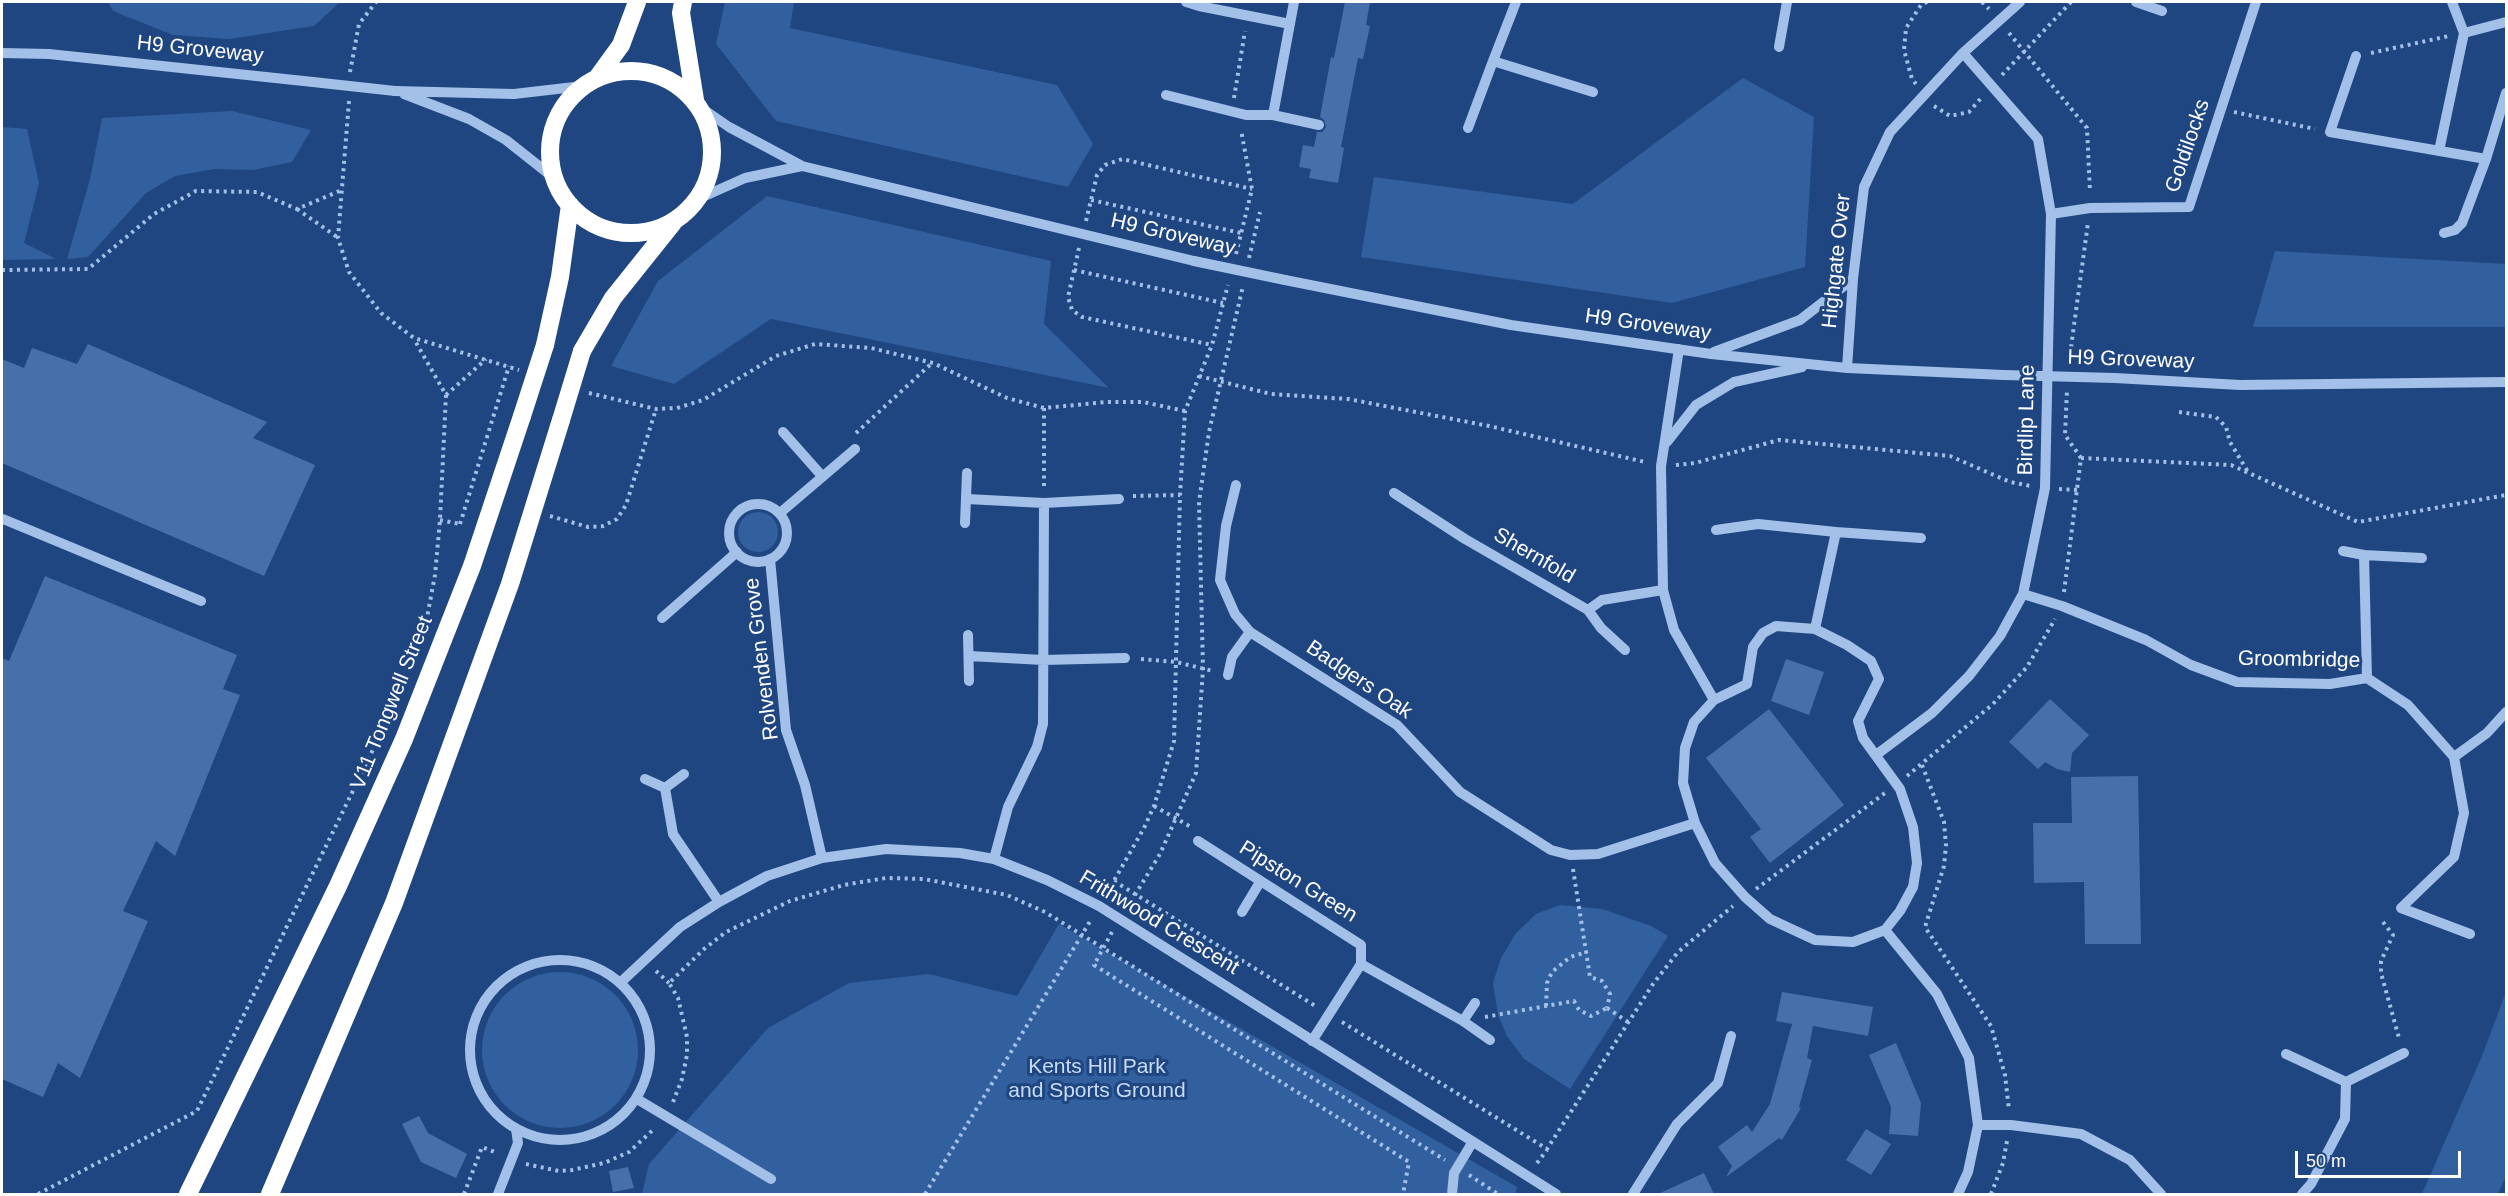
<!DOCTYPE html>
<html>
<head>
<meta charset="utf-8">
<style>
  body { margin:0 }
  #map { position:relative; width:2508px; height:1196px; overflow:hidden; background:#1f4680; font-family:Helvetica,sans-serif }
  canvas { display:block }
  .frame { position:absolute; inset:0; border:3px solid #fff; pointer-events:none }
  .scale { position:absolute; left:2295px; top:1151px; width:166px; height:27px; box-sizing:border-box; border:3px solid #fff; border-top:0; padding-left:8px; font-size:18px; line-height:21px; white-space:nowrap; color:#fff; -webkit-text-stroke:4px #1f4680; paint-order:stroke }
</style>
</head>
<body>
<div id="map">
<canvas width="2508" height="1196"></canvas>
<div class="frame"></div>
<div class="scale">50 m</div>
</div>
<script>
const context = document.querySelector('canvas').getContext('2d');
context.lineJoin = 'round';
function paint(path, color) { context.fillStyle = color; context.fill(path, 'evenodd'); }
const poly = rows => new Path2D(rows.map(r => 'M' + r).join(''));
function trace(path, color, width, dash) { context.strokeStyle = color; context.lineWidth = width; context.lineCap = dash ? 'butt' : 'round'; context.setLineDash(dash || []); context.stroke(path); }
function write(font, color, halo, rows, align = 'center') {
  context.font = font + ' Helvetica,sans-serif'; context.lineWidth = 6; context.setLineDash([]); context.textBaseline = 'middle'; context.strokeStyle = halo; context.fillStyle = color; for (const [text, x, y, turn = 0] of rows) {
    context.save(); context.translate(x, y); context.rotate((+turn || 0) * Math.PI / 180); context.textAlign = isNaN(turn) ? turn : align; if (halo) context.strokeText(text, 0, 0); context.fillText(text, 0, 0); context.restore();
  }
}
paint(poly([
  [108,2,340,2,314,26,229,39,173,35,113,11],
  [725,2,794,2,790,28,1057,85,1093,144,1068,187,776,121,716,44],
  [1743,78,1814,117,1805,267,1672,303,1361,257,1374,177,1573,204],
  [232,111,311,130,292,162,253,170,214,169,175,176,146,193,88,257,67,259,90,179,102,118],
  [2,127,27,129,39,183,24,243,56,259,2,260],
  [767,196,1051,261,1044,324,1109,388,771,319,674,384,611,366,658,281],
  [2275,251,2506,264,2506,327,2253,327],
  '738 532a20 20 0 1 1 40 0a20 20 0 1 1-40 0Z',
  [1560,905,1602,909,1651,926,1668,936,1570,1089,1524,1059,1507,1036,1498,1015,1493,983,1501,958,1516,933,1536,914],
  [1059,924,1517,1187,1515,1194,642,1194,649,1164,768,1028,849,983,929,974,1017,996],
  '482 1050a78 78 0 1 1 156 0a78 78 0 1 1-156 0Z',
  [2506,992,2506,1176,2498,1194,2422,1194,2482,1056]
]), '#325f9e');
paint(poly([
  [1345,2,1370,2,1366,25,1370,26,1363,59,1358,58,1341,147,1344,148,1338,183,1309,178,1311,169,1299,167,1303,145,1314,147,1317,132,1322,132,1326,127,1324,120,1320,117,1331,57,1334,58],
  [88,344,267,422,253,438,315,465,264,576,2,463,2,359,24,368,32,348,77,364],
  [45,576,237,655,223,689,240,695,175,856,156,841,123,911,148,921,80,1078,58,1063,43,1097,2,1079,2,658,9,661],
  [1786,659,1824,672,1809,715,1771,701],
  [2050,699,2089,735,2072,753,2070,772,2057,769,2045,762,2038,769,2009,742],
  [1769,709,1844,805,1770,863,1750,837,1761,829,1706,758],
  [2138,776,2141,944,2085,944,2084,882,2034,883,2033,823,2072,823,2071,777],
  [1782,992,1873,1007,1868,1036,1813,1026,1807,1058,1812,1060,1799,1107,1801,1108,1782,1140,1779,1138,1726,1177,1732,1166,1718,1147,1747,1125,1752,1132,1770,1104,1792,1024,1776,1021],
  [1896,1043,1921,1103,1918,1136,1889,1134,1891,1107,1869,1055],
  [419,1116,428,1133,467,1154,456,1178,421,1162,402,1124],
  [1866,1129,1891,1144,1871,1175,1846,1160],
  [628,1167,634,1188,613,1192,609,1171],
  [1704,1173,1714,1194,1658,1194]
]), '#4770aa');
trace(poly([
  [1982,2,1989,9],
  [2009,33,2087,128,2090,192],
  [2371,53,2449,36],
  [350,72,359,24,376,2],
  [2002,75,2071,2],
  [1916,84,1912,79,1904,50,1906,28,1921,5,1927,2],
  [1234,98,1245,31],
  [349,101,338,238,349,272,381,313,414,338,519,370],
  [1934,106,1950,116,1969,112,1983,96],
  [2234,112,2315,129],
  [1091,200,1241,233],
  [297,209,337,237],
  [1086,221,1097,175,1105,165,1122,159,1252,189],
  [1079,248,1068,297,1072,310,1082,317,1212,345],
  [1236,254,1252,189,1241,130],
  [1249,258,1260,212],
  [2,270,88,269,154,214,196,191,257,192,297,209,342,190],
  [1074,270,1223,303],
  [2069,362,2088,223],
  [1199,376,1271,394,1348,399,1489,426,1645,462],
  [589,393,656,409,677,408,703,400,776,356,815,344,871,348,933,363,1007,398,1044,408,1106,402,1143,402,1185,411],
  [446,395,486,359],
  [1044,408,1044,488],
  [2179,412,2216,417,2226,427,2230,442,2248,472],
  [856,433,932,363],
  [2081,458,2231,465,2358,522,2506,495],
  [1676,465,1695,463,1779,440,1950,456,2010,482,2031,486],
  [2059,489,2078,490],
  [1133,496,1180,495],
  [550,516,588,527,603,526,617,519,626,505,656,409],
  [440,520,460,524],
  [460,524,509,366],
  [2064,592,2081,458,2065,435,2067,390],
  [1141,659,1176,662,1213,671],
  [1922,765,1944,822,1946,845,1944,866,1925,927,1991,1026,2005,1075,2009,1110],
  [1907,776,1993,704,2027,667,2055,619],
  [1154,806,1193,828],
  [1573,869,1590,977,1602,981,1610,994,1607,1008],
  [1114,881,1317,1007],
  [1756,889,1885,793],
  [1107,893,1144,828,1154,806,1174,741,1180,495,1185,411,1212,345,1228,285],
  [1127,908,1160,854,1196,773,1203,669,1199,502,1209,432,1243,286],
  [2383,922,2393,935,2381,961,2381,973,2399,1038],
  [1112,932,1094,965,1409,1162,1403,1194],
  [656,971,669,983],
  [1546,1006,1547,983,1552,972,1570,957,1587,952],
  [1607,1008,1628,1022],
  [1485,1017,1574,1001,1579,1010,1591,1016,1607,1008],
  [1342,1022,1547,1149,1653,984,1678,952,1733,906],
  [673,1102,682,1079,687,1055,687,1037,678,998,669,983,704,949,726,932,790,901,844,885,886,878,924,879,1007,895,1045,912,1445,1160],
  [1537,1163,1547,1150],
  [526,1164,559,1171,572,1170,604,1163,629,1152,655,1128],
  [1469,1175,1498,1194],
  [38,1194,197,1111,384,727,426,623,435,575,440,520,446,395,414,339],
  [464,1194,482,1147,497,1153],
  [925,1194,1092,918],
  [1991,1194,2003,1163,2007,1141]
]), '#a3c0e8', 4, [3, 4.5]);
trace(poly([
  [1186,2,1199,6,1290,24],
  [1516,2,1493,61,1593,92],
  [2136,2,2162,11],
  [2464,33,2506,22],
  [1779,47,1787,2],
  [2,53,49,54,313,82],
  [2356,56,2330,132,2486,159],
  [395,91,514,94,583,86],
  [404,94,469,119,506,140,554,178],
  [1166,95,1246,115,1273,115,1319,125],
  [700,107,729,127,802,166,1194,261],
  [1273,115,1294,2],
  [1468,128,1493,61],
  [2439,151,2464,33,2452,2],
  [698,199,745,178,802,166],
  [2051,214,2090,208,2189,207,2256,2],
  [2444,233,2455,230,2462,223,2486,159,2506,93],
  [1285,280,1511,325,1711,354,1847,368,2004,375],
  [1679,349,1661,466,1663,590,1674,630,1714,700],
  [1714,352,1800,320,1853,279],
  [1847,368,1853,279,1864,187,1890,132,1963,53,2020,2],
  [2115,378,2240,385,2506,382],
  [783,432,822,476],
  [1667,442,1696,405,1734,382,1802,367],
  [1236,485,1226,526,1220,580,1235,614,1250,632,1397,725,1460,792,1551,850,1570,855,1598,854,1695,823],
  [1394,493,1465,539,1588,610,1602,600,1663,590],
  [967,499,1044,503,1119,499],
  '729 533a29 29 0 1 1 58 0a29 29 0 1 1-58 0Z',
  [780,513,855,449],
  [2,520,3,519,201,601],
  [965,523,967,473],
  [1716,530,1758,524,1836,532],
  [2343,551,2364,555],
  [770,559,786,730,805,785,822,858],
  [2023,594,2062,606,2146,640,2191,665,2237,682,2330,684,2367,678,2408,705,2454,757,2464,813,2454,857,2401,908,2470,934],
  [1588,610,1601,628,1625,650],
  [662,618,737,552],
  [1776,626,1815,629,1847,645,1871,661,1879,679,1858,721,1863,738,1900,789,1913,827,1917,863,1913,887,1900,911,1885,930,1853,942,1815,940,1770,919,1745,897,1715,863,1695,823,1683,783,1685,748,1694,722,1714,700,1747,684,1753,647,1763,633,1776,626],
  [1815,629,1836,532,1921,538],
  [968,635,969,681],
  [969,656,1043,660,1125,658],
  [1228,675,1232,657,1250,632],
  [2367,678,2364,555,2422,558],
  [1876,755,1932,713,1969,676,2000,636,2023,594,2045,488,2051,214,2038,139,1963,53],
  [2454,757,2487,733,2506,712],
  [645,779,665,788],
  [665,788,673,834,719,902],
  [665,788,684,774],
  [1198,841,1361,945,1361,964,1463,1021,1490,1040],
  [994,859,1008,807,1037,747,1043,724,1044,503],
  [1242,912,1260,882],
  [1885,930,1937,994,1969,1058,1978,1125,1968,1172,1958,1194],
  '470 1050a90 90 0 1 1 180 0a90 90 0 1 1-180 0Z',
  [621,982,680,927,719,902,767,876,822,858,886,849,960,853,994,859,1047,880,1099,906,1556,1194],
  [1463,1021,1475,1003],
  [1312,1041,1361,964],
  [2286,1054,2346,1082],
  [2346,1082,2404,1053],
  [637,1099,771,1179],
  [1978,1125,2011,1125,2081,1134,2130,1160,2161,1194],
  [498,1194,518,1143,516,1129],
  [1452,1194,1454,1173,1472,1143],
  [1633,1194,1677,1124,1718,1083,1731,1036],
  [2302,1194,2311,1184,2345,1119,2346,1082]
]), '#a3c0e8', 10);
trace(poly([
  [683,2,681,13,695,100],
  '550 152a81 81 0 1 1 162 0a81 81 0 1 1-162 0Z',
  [597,78,621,45,637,2],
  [545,345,560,277,570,205],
  [582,351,613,298,673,223],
  [188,1194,338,886,404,739,472,566,522,416],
  [270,1194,394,903,510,584,561,420]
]), '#fff', 18);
trace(poly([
  [313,82,395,91],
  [1194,261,1285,280],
  [2004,375,2115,378]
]), '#a3c0e8', 10);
trace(poly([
  [522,416,545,345],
  [561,420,582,351]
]), '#fff', 18);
write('21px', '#fff', '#1f4680', [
  ["H9 Groveway",200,50,6],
  ["Goldilocks",2188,146,-71],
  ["H9 Groveway",1173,235,13],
  ["Highgate Over",1837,261,-84],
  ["H9 Groveway",1648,325,8],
  ["H9 Groveway",2131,360,2],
  ["Birdlip Lane",2027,420,-89],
  ["Shernfold",1534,556,30],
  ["Rolvenden Grove",762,659,-97],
  ["Groombridge",2299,660,1],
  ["Badgers Oak",1359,680,34],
  ["V11 Tongwell Street",392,703,-68],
  ["Pipston Green",1298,882,32],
  ["Frithwood Crescent",1159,923,31]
]);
write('21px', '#c7dbf6', '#1f4680', [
  ["Kents Hill Park",1097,1067],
  ["and Sports Ground",1097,1091]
]);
</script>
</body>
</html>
